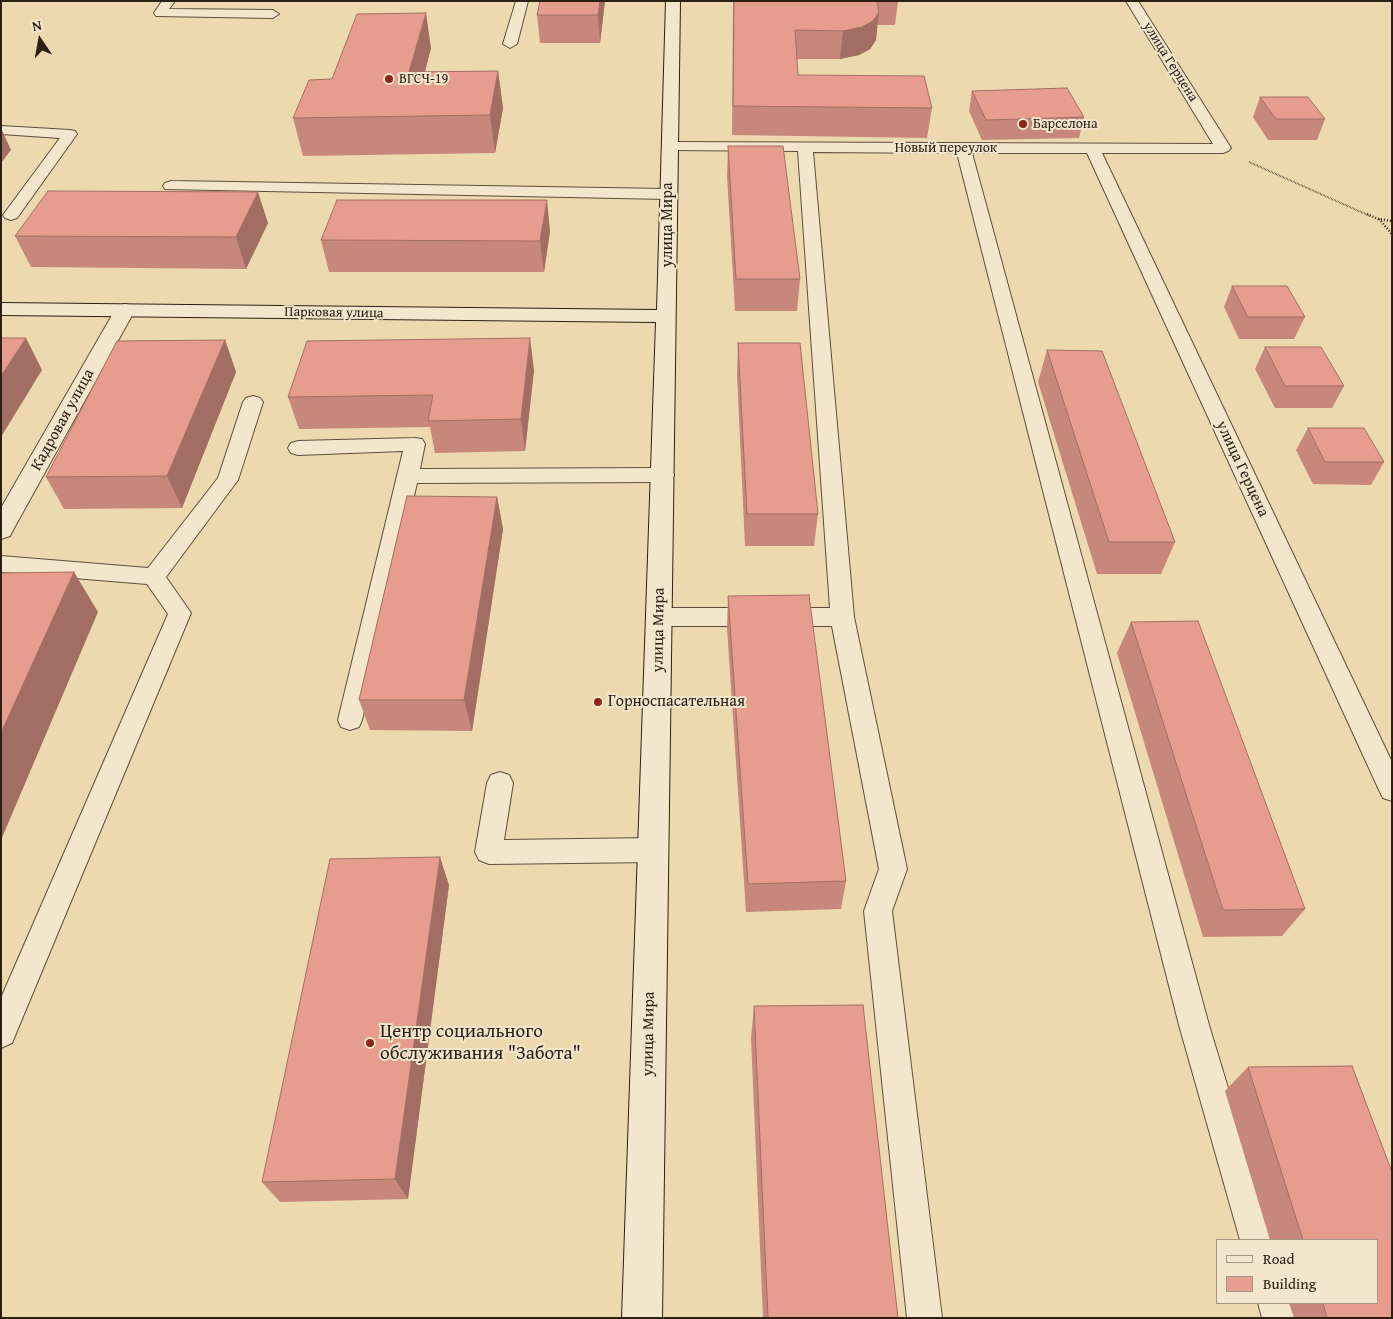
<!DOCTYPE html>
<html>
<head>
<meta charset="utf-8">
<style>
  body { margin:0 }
  #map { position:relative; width:1393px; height:1319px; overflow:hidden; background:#edd9b0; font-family:"Gentium Book Plus",serif }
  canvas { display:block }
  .frame { position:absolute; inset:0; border:2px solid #2c2015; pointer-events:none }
  .legend { position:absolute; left:1216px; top:1239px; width:162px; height:65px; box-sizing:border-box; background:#f3e6cc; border:1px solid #a39783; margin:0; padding:6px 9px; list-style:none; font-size:15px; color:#2c2015 }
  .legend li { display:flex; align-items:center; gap:10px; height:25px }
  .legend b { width:25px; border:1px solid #a39783 }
  .north { position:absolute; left:15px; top:15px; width:50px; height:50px; -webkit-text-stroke:4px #f3e6cc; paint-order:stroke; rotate:348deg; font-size:14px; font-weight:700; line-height:20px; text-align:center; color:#2c2015 }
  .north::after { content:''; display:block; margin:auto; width:18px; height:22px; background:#2c2015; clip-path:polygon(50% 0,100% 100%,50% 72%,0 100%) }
</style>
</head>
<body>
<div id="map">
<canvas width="1393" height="1319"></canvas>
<div class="frame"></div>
<ul class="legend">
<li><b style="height:6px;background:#f3e6cc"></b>Road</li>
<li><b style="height:14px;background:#e79d8e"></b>Building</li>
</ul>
<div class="north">N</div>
</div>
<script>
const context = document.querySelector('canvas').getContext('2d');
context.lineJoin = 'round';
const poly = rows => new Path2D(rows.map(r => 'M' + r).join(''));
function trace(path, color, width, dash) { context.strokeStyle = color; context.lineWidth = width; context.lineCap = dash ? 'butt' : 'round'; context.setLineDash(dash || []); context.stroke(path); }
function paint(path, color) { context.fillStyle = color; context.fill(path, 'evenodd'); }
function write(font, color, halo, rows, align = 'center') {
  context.font = font + ' "Gentium Book Plus",serif'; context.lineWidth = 4; context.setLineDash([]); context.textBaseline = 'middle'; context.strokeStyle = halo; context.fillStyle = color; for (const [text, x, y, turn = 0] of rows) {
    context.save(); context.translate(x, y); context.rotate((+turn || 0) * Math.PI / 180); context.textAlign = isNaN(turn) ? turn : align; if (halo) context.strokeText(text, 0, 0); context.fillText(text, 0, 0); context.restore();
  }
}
const lane = poly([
  [162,1,175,1,169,9,273,10,279,14,273,18,156,16,154,13,162,1],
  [516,1,528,1,517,44,510,48,503,44,516,1],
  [1126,1,1138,1,1231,148,1228,151,1223,153,1102,153,1392,762,1392,801,1383,798,1379,790,1087,153,972,153,1209,1025,1274,1240,1240,1240,1179,1025,957,153,813,152,854,617,907,869,892,911,942,1318,907,1318,864,911,879,869,832,626,660,626,652,623,648,617,652,611,660,608,830,608,798,151,669,150,664,149,662,146,664,143,669,142,1213,144,1126,1],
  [1,126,70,130,75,131,77,134,17,218,11,220,5,218,3,215,60,138,1,134,1,126],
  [171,181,668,189,674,191,676,194,674,197,668,199,165,189,163,186,165,183,171,181],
  [253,396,260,398,263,402,238,480,166,577,191,613,12,1043,1,1048,1,998,168,614,147,584,1,572,1,556,148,568,218,478,243,402,246,398,253,396],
  [415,438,422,439,425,444,420,469,664,468,671,470,674,475,671,480,664,482,417,483,362,720,359,727,350,730,341,727,338,720,403,451,298,455,291,453,288,448,291,443,298,441,415,438],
  [500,772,509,775,513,783,504,840,654,838,664,842,668,850,664,858,654,862,489,864,479,860,475,852,487,783,491,775,500,772],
  [1258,1303,1292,1303,1297,1318,1262,1318,1258,1303]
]);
const street = poly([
  [125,304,132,306,135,310,13,530,10,536,1,539,1,508,115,310,118,306,125,304]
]);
const secondary = poly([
  [666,1,680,1,662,1318,622,1318,656,322,1,315,1,303,657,310,666,1]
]);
trace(lane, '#5c4e3c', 2);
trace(street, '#5c4e3c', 2);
trace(secondary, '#2c2015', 2);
trace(poly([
  [1249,162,1370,216]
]), '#2c2015', 2, [0.5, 1]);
trace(poly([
  [1367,214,1378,219,1392,221],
  [1379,219,1392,234]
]), '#2c2015', 2.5, [1, 2]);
paint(lane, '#f3e6cc');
paint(street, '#f3e6cc');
paint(secondary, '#f3e6cc');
paint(poly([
  [605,1,600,43,540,43,537,15],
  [733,1,898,1,895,25,877,25,876,40,870,49,859,55,840,59,797,59,798,75,932,108,927,138,732,135],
  [431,48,425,72,498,71,503,108,495,153,303,156,293,118],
  [972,91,1084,117,1079,138,982,140,969,111],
  [1260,97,1325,119,1317,140,1268,140,1253,117],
  [728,146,800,279,797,311,735,311,727,176],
  [268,223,246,269,31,267,15,236],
  [550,231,544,272,329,272,321,240],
  [1232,286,1305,317,1294,339,1239,339,1224,307],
  [225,340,236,372,182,508,64,509,46,477],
  [738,343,818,514,814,546,745,546,737,375],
  [1265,347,1344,386,1332,408,1275,408,1255,369],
  [1047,350,1175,542,1161,574,1097,574,1038,382],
  [534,370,525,451,435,453,430,427,299,429,288,397],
  [1308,428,1384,462,1371,485,1313,484,1296,450],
  [497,497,503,529,472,731,370,730,359,700],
  [728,596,846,881,841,909,746,912,727,628],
  [1131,622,1305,909,1282,936,1203,937,1117,653],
  [449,885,408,1199,280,1202,262,1182],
  [754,1006,898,1318,763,1318,751,1038],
  [1352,1066,1392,1172,1392,1318,1294,1318,1289,1303,1377,1303,1377,1240,1270,1240,1225,1091,1248,1067]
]), '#c7877a');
paint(poly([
  [600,1,605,1,600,43,598,15],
  [879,12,876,40,870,49,859,55,840,59,843,31],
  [426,13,431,48,415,109,409,72],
  [498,71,503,108,495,153,490,115],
  [1,128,11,150,1,163],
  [258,192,268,223,246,269,236,237],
  [547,200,550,231,544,272,540,241],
  [26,338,42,370,1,437,1,376],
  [530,338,534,370,525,451,521,419],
  [225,340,236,372,182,508,167,476],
  [497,497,503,529,472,731,464,700],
  [74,572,98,612,1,840,1,733],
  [440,857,449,885,408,1199,395,1179]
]), '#a26e63');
const building = poly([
  [540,1,600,1,598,15,537,15,540,1],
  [734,1,877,1,879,12,873,21,862,27,843,31,795,30,798,75,924,76,932,108,733,106,734,1],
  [426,13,409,72,498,71,490,115,293,118,309,80,332,79,357,14,426,13],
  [1067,88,1084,117,986,120,972,91,1067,88],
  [1260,97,1308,97,1325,119,1276,119,1260,97],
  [728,146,783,146,800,279,736,279,728,146],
  [48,191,258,192,236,237,15,236,48,191],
  [337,200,547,200,540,241,321,240,337,200],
  [1232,286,1287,286,1305,317,1248,317,1232,286],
  [1,338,26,338,1,376,1,338],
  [530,338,521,419,428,421,433,395,288,397,307,341,530,338],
  [225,340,167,476,46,477,117,341,225,340],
  [738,343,800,343,818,514,747,514,738,343],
  [1265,347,1321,347,1344,386,1285,386,1265,347],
  [1047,350,1102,351,1175,542,1109,542,1047,350],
  [1308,428,1364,428,1384,462,1325,462,1308,428],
  [407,496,497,497,464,700,359,700,407,496],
  [74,572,1,733,1,573,74,572],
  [809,595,846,881,748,884,728,596,809,595],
  [1198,621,1305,909,1223,910,1131,622,1198,621],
  [440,857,395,1179,262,1182,330,859,440,857],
  [863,1005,898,1318,768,1318,754,1006,863,1005],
  [1352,1066,1392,1172,1392,1318,1327,1318,1323,1303,1377,1303,1377,1240,1303,1240,1248,1067,1352,1066]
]);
paint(building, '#e79d8e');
trace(building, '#a26e63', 1);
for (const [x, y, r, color] of [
  [389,79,5,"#8f2418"],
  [1023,124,5,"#8f2418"],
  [598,702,5,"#8f2418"],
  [370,1043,5,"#8f2418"]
]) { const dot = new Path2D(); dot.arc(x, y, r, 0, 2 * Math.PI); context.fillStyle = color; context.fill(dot); trace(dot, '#f3e6cc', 2); }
write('14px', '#2c2015', '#f3e6cc', [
  ["улица Герцена",1170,62,58],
  ["Новый переулок",946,148],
  ["Парковая улица",334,313,1]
]);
write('14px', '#2c2015', '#f3e6cc', [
  ["ВГСЧ-19",399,79],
  ["Барселона",1033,124]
], 'left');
write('16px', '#2c2015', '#f3e6cc', [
  ["улица Мира",668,225,-90],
  ["Кадровая улица",63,420,-61],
  ["улица Герцена",1242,469,65],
  ["улица Мира",659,630,-89],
  ["улица Мира",649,1034,-89]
]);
write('16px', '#2c2015', '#f3e6cc', [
  ["Горноспасательная",608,702]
], 'left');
write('19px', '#2c2015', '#f3e6cc', [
  ["Центр социального",380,1032],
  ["обслуживания \"Забота\"",380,1054]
], 'left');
</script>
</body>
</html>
